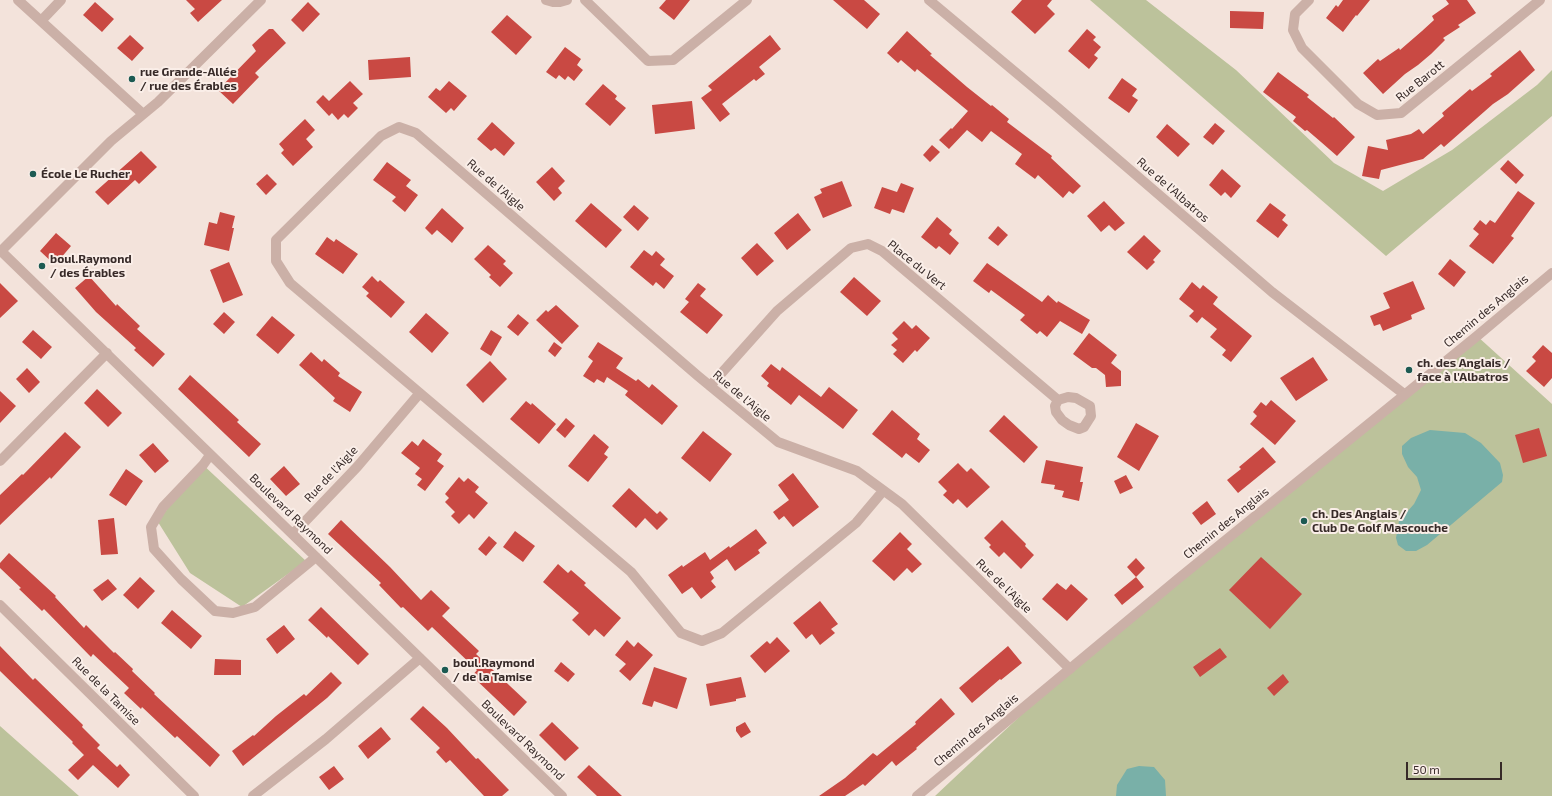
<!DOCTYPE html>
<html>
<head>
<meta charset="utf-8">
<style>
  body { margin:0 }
  #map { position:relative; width:1552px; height:796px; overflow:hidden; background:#f3e3db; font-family:"Exo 2",sans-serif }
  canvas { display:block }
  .scale { position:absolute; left:1406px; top:762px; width:96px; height:18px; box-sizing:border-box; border:2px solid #372a28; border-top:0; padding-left:5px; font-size:12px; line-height:14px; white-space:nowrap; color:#372a28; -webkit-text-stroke:3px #faeee8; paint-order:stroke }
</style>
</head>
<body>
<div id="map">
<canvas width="1552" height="796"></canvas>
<div class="scale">50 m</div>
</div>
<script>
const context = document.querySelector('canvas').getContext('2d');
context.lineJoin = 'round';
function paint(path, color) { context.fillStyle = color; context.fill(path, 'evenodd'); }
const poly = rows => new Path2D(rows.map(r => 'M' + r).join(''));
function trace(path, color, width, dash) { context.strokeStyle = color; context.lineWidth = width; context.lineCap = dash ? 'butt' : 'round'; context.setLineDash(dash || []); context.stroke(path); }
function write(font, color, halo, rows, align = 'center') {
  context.font = font + ' "Exo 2",sans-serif'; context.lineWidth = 4; context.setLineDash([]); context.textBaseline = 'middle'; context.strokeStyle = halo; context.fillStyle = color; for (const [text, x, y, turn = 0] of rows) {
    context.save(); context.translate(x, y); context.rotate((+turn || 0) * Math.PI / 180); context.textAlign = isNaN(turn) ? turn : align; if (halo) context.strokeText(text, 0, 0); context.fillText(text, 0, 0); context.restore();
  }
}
paint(poly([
  [1090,0,1146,0,1236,70,1334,163,1383,191,1452,150,1537,85,1552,70,1552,116,1386,256],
  [1477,336,1552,404,1552,796,935,796,1070,669],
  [200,462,306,561,242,607,190,573,158,522],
  [0,726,79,796,0,796]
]), '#bcc29b');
paint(poly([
  [1430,430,1465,433,1481,443,1500,463,1503,475,1502,482,1427,545,1416,551,1406,551,1398,545,1396,538,1399,521,1414,504,1421,490,1417,477,1408,467,1402,454,1402,446,1411,438],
  [1139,766,1154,767,1165,780,1166,796,1116,796,1117,785,1127,769]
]), '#79b0a8');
paint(poly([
  [186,0,222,0,198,22,190,13,195,9],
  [666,0,690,0,674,20,659,8],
  [833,0,864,0,880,14,867,29],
  [1022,0,1052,0,1047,6,1055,14,1035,34,1011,12],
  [1343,0,1370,0,1357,16,1356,15,1343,32,1326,18,1336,5,1338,7],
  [1446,0,1467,0,1476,13,1458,25,1460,27,1443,38,1445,40,1431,54,1418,65,1405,74,1383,94,1363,73,1378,59,1380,61,1399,48,1400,50,1422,31,1434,20,1432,16,1449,4],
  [95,2,114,19,102,32,83,15],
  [308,2,320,14,303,32,291,20],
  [1230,11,1264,12,1263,29,1230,28],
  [507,15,532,37,516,55,491,32],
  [269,29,273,29,286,43,255,73,259,77,233,104,218,90,256,51,252,45],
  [1087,29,1096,37,1093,40,1101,47,1094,55,1098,58,1089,69,1068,51],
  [907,31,932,54,930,55,967,87,991,106,992,105,1009,119,1007,122,1052,156,1051,158,1081,186,1073,194,1069,191,1063,198,1038,175,1035,179,1015,164,1022,154,991,131,982,142,967,130,949,149,939,140,951,128,952,129,968,111,917,69,915,72,901,60,898,63,887,53],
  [130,35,144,48,132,61,117,48],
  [770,35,781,49,759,67,765,74,756,81,754,79,722,104,730,114,720,122,701,98,712,90,708,86],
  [565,47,581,59,577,65,583,70,574,81,568,76,565,80,559,75,556,79,546,72],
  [1520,50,1535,70,1508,94,1493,104,1444,147,1441,144,1423,159,1381,170,1379,179,1362,176,1368,146,1388,150,1386,140,1411,134,1419,129,1423,134,1444,116,1442,113,1470,89,1472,91,1492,76,1490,74],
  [410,57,411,77,369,80,368,60],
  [1278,72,1309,95,1307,97,1333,118,1334,117,1355,137,1337,156,1321,142,1307,130,1305,131,1293,121,1296,117,1263,92],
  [1122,78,1137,89,1132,96,1138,100,1129,113,1108,98],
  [350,81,363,94,353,103,358,108,348,118,344,114,338,120,332,113,329,116,316,102,323,95,329,101],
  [449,81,467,96,454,111,451,108,446,113,428,97,436,88,440,91],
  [603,84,617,96,615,99,626,108,610,126,585,104],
  [692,101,695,129,655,134,652,105],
  [305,119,315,130,306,139,313,147,293,166,281,153,284,150,279,144],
  [492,122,515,143,504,156,495,148,491,151,477,139],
  [1215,123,1225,131,1213,145,1203,137],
  [1167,124,1190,144,1178,157,1156,137],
  [932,145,940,152,930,162,923,155],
  [141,151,157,167,139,184,135,180,108,205,95,192],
  [1508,160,1524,175,1516,184,1500,169],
  [387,162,411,180,406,186,418,195,405,212,392,201,396,197,373,180],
  [552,167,565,181,558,188,562,193,554,201,536,182],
  [1222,169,1241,186,1231,198,1225,192,1221,196,1209,185],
  [267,174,277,184,266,195,256,184],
  [842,181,852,206,823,218,814,197,822,193,820,189],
  [901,183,914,188,904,213,892,209,890,214,874,208,882,187,897,192],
  [1518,191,1535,203,1511,236,1514,238,1493,264,1469,246,1479,234,1473,229,1480,220,1486,225,1490,220,1495,223],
  [1104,201,1125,223,1115,231,1109,225,1101,232,1087,216],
  [591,203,622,230,606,248,575,221],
  [1270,203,1286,215,1282,220,1288,225,1278,238,1256,221],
  [634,205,649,218,638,231,623,217],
  [442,208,464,228,452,243,437,230,432,235,425,228],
  [220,212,235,216,232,228,234,228,229,251,204,245,209,222,217,224],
  [798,213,811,230,787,250,774,233],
  [937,217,952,230,949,234,959,243,950,255,939,246,936,249,921,237],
  [998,226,1008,235,998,246,988,238],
  [56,233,71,246,55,265,40,251],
  [1144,235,1161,251,1153,260,1155,262,1147,270,1127,252],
  [327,237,334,242,336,239,358,254,343,274,315,254],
  [757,243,774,261,757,276,741,258],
  [488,245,506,261,503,264,513,273,500,287,489,277,491,275,474,259],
  [644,250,652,256,656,251,665,259,660,265,674,276,664,289,656,282,653,286,630,267],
  [1450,259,1466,272,1454,287,1438,274],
  [229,262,243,295,223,303,210,270],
  [987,263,1042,302,1048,295,1057,303,1058,301,1090,320,1082,334,1060,321,1047,337,1040,331,1037,334,1020,320,1025,315,991,290,989,293,973,281],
  [89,276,116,306,117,304,140,326,137,329,165,354,153,367,134,350,136,348,96,312,75,288],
  [372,276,378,282,380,280,405,302,391,318,366,296,369,293,362,287],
  [854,277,881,301,867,316,840,292],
  [1413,281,1425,309,1411,315,1412,319,1383,331,1380,324,1374,326,1370,316,1390,308,1383,293],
  [1192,282,1200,289,1203,285,1218,297,1213,304,1252,336,1231,362,1222,355,1226,350,1210,337,1217,329,1202,317,1197,323,1189,316,1194,311,1179,299],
  [0,283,18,301,0,318],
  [698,283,706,289,700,296,723,315,707,334,680,312,689,302,685,299],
  [556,305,579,326,562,344,536,320,546,310,548,312],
  [224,312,235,322,224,334,213,324],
  [426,313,449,333,432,353,409,332],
  [518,314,529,323,518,336,507,327],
  [272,316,295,335,278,354,256,335],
  [904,321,912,329,916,325,930,338,917,352,915,350,903,363,893,354,897,350,891,345,898,339,892,333],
  [33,330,52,347,41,359,22,342],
  [491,330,502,337,491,356,480,349],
  [1089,333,1117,355,1111,363,1121,371,1121,386,1106,387,1105,375,1096,368,1092,368,1073,354],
  [554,342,562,348,555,357,548,351],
  [598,342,623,358,616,368,636,381,638,379,649,388,652,384,678,406,662,425,625,395,628,391,607,377,604,383,597,379,594,383,583,376,593,361,588,357],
  [1543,345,1552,353,1552,378,1544,387,1526,371,1536,361,1532,357],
  [311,352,322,362,324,359,340,373,338,376,362,392,350,412,333,401,335,398,299,365],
  [1313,357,1328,380,1296,401,1280,378],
  [490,361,507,379,483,403,466,385],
  [771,364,780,371,782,367,821,397,829,387,858,410,843,429,799,395,791,405,767,386,769,383,761,376],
  [27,368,40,382,29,393,16,379],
  [190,375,239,420,237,422,261,444,249,457,178,389],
  [97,389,122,413,108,427,84,403],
  [0,391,16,406,0,423],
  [1271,400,1296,421,1275,445,1250,424,1257,416,1253,412,1261,402,1266,406],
  [526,401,531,405,532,403,556,424,539,444,510,419],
  [892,410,920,434,917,439,930,450,919,463,906,453,902,458,872,434],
  [1004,415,1038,447,1024,463,989,431],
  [566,418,575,426,565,438,556,430],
  [1136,423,1159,436,1139,471,1117,457],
  [1539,428,1547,456,1523,463,1515,435],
  [703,431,732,454,710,482,681,458],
  [65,432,81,447,51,479,50,477,0,525,0,495,22,474,23,475],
  [594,434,609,447,604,454,608,457,588,482,568,466],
  [423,439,442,454,437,461,444,466,425,491,417,485,422,479,415,474,420,468,401,453,412,441,418,446],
  [153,443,169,461,155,473,139,455],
  [1263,447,1276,462,1238,493,1227,480,1241,469,1239,467],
  [1046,460,1083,467,1080,482,1083,482,1079,501,1062,497,1064,491,1054,489,1055,485,1041,483],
  [958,463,967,472,971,468,990,487,967,508,958,499,953,504,943,495,947,491,938,482],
  [284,466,300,484,286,496,270,479],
  [126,469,143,481,126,506,109,495],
  [793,473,819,507,793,527,784,516,779,520,773,512,789,500,778,485],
  [1126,475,1133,488,1120,494,1114,481],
  [459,477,464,482,468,478,479,487,475,492,488,503,474,519,469,514,459,524,451,516,455,512,445,502,449,498,445,494],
  [629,488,657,514,660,511,668,519,657,530,645,518,636,528,612,506],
  [1207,501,1216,514,1201,525,1192,513],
  [114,518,118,554,101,555,98,520],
  [341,520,390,567,421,600,431,590,450,608,442,616,479,651,476,654,527,702,514,716,472,676,477,670,432,627,428,631,403,607,401,608,379,585,381,583,328,534],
  [1002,520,1026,544,1025,546,1034,555,1021,569,1004,552,999,557,989,547,991,545,984,538],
  [756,529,767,543,758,550,760,553,735,571,727,559,710,572,714,578,711,581,716,587,701,599,692,587,682,594,668,575,682,565,683,567,705,552,710,560,729,546,730,548],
  [515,531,535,546,523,562,503,547],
  [900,532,912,544,907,549,922,564,912,573,907,568,894,581,872,561],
  [489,536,497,543,486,556,478,549],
  [9,553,56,596,55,597,84,628,86,625,114,653,115,652,133,669,132,671,155,693,154,694,220,755,210,767,177,736,175,738,142,707,141,709,124,693,129,688,93,654,91,657,44,609,42,611,19,589,21,588,0,568,0,563],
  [1261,557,1302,594,1270,629,1229,590],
  [1136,558,1145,568,1136,577,1127,567],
  [558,564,568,573,571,570,586,583,584,585,621,618,604,637,595,629,589,636,572,620,579,613,543,582],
  [140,577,155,591,138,609,123,595],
  [1136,577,1144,587,1122,605,1114,595],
  [108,579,117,589,102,601,93,590],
  [1057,583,1066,590,1071,584,1088,599,1067,621,1042,599],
  [820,601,838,624,831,629,835,633,820,645,812,634,806,639,793,623],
  [321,607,369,654,358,665,328,636,327,638,308,620],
  [172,610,202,636,191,649,161,623],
  [284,625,295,639,277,654,266,639],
  [777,637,790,651,765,673,750,656,767,641,770,644],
  [627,640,634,647,638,642,653,655,630,681,619,671,626,664,615,655],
  [0,646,33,680,35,678,83,725,82,727,100,745,97,748,117,767,120,764,130,775,118,788,93,765,78,780,68,770,84,755,72,743,73,742,0,671],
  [1008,646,1022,663,1001,680,1000,679,972,703,959,688],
  [1220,648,1227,657,1200,677,1193,667],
  [215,659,241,660,241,675,214,675],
  [561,662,575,674,568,682,554,671],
  [654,667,687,678,677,709,654,701,652,707,642,704],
  [331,672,342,683,327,698,243,766,232,751,253,735,254,736,276,716,304,694,306,696],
  [1283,674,1289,682,1274,696,1267,688],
  [741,677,746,697,736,699,736,701,710,706,706,684],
  [941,698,955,714,916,748,917,749,896,766,892,761,865,786,863,784,845,796,819,796,845,778,873,753,877,756,916,724,915,722],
  [423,706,447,728,476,759,478,758,509,790,502,796,484,796,450,760,446,763,436,752,440,748,410,719],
  [552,722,579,748,565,761,539,735],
  [745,722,751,732,741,738,736,731,736,727],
  [381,727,391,739,368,759,358,746],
  [589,765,622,796,597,796,577,777],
  [334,766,344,779,329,790,319,777]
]), '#c94943');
trace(poly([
  [18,0,143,114],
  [546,0,553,2,560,2,567,0],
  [585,0,648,61,673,60,747,0],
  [929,0,1057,107,1272,292,1404,394],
  [1309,0,1295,14,1293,30,1302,48,1358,104,1377,115,1401,113,1540,0],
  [41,21,61,0],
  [1,251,562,796],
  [0,252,111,141,158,102,261,0],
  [710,386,777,311,851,248,868,244,882,251,1058,400],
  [1068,397,1076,398,1090,406,1091,416,1084,427,1079,429,1069,425,1062,420,1056,412,1055,406,1058,400,1068,397],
  [210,455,203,465,163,507,151,527,154,549,181,579,215,611,233,613,255,607,316,557],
  [0,461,107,353],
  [883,491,856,523,722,633,702,641,681,633,631,572,290,283,276,261,276,240,381,136,399,127,416,133,698,376,778,442,857,471,902,504,1070,669],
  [293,534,357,467,419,394],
  [0,605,194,796],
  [253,796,326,739,420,658]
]), '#cbb0a7', 10);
trace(poly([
  [917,796,1179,578,1477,336,1552,273]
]), '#cbb0a7', 10);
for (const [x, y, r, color] of [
  [132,79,4,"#1c5a52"],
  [33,174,4,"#1c5a52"],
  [42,266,4,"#1c5a52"],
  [1409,370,4,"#1c5a52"],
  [1304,521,4,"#1c5a52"],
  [445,670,4,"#1c5a52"]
]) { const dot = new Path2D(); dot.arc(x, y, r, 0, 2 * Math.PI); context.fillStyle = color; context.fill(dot); trace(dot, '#faeee8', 1.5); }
write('bold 12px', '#372a28', '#faeee8', [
  ["rue Grande-Allée",140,72],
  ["/ rue des Érables",140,86],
  ["École Le Rucher",41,174],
  ["boul.Raymond",50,259],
  ["/ des Érables",50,273],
  ["ch. des Anglais /",1417,363],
  ["face à l'Albatros",1417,377],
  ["ch. Des Anglais /",1312,514],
  ["Club De Golf Mascouche",1312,528],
  ["boul.Raymond",453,663],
  ["/ de la Tamise",453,677]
], 'left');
write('12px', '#372a28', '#faeee8', [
  ["Rue Barott",1420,81,-39],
  ["Rue de l'Aigle",496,185,41],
  ["Rue de l'Albatros",1173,190,41],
  ["Place du Vert",917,265,39],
  ["Chemin des Anglais",1486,311,-40],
  ["Rue de l'Aigle",742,396,40],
  ["Rue de l'Aigle",331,474,-47],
  ["Boulevard Raymond",291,514,44],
  ["Chemin des Anglais",1226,523,-39],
  ["Rue de l'Aigle",1004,586,44],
  ["Rue de la Tamise",106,691,45],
  ["Chemin des Anglais",976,730,-40],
  ["Boulevard Raymond",523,740,44]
]);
</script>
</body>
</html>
